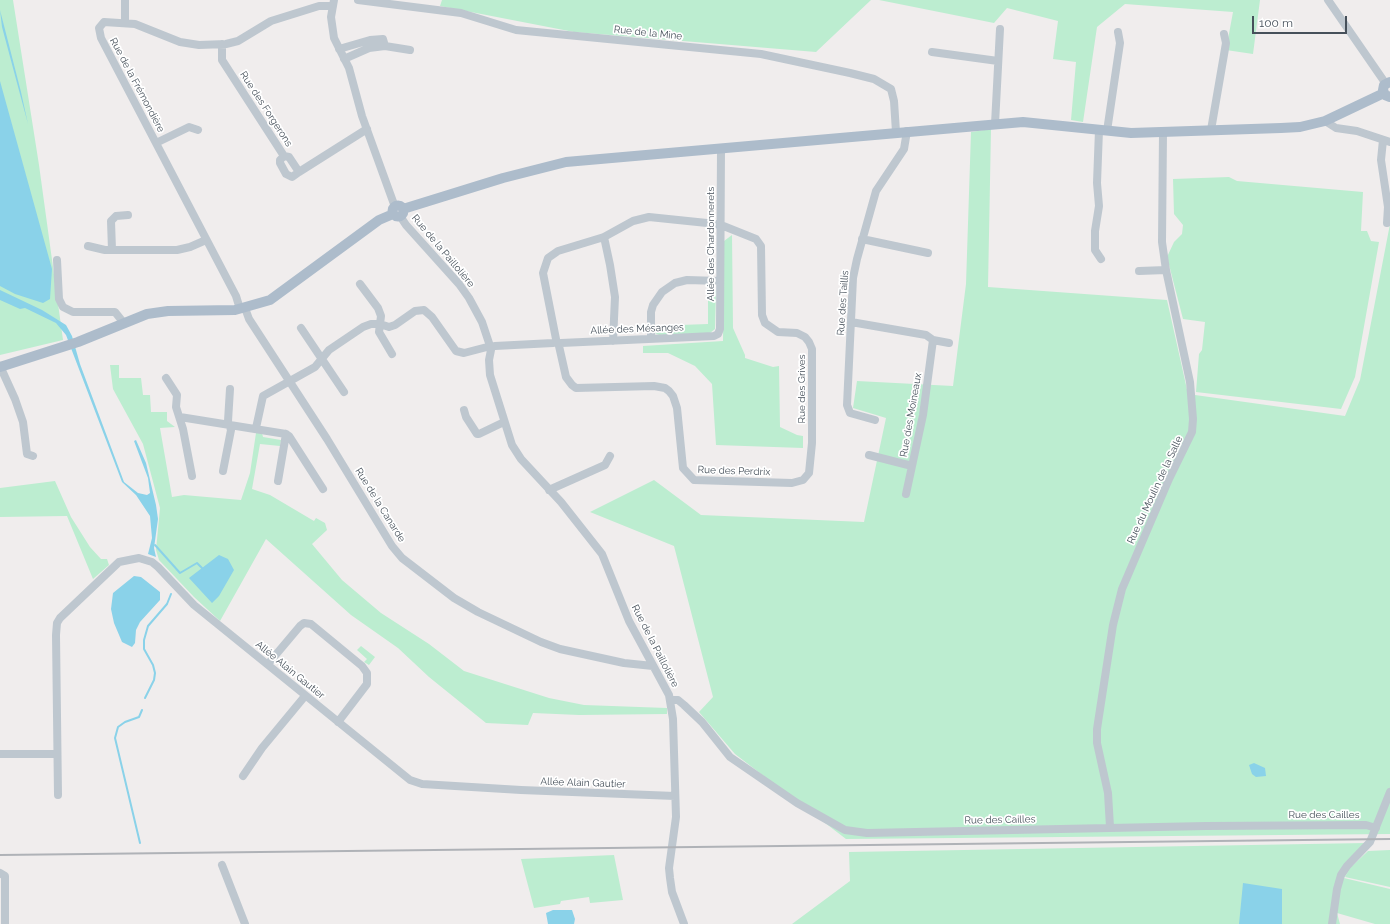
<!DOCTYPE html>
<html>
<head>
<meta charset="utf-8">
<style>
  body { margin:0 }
  #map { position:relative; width:1390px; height:924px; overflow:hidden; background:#f0eded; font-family:Raleway,sans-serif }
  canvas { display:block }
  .scale { position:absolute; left:1252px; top:16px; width:95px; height:18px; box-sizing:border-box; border:2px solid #46505a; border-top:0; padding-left:5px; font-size:12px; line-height:14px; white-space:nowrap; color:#46505a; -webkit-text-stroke:3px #fff; paint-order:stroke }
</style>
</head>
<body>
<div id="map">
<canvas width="1390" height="924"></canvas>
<div class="scale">100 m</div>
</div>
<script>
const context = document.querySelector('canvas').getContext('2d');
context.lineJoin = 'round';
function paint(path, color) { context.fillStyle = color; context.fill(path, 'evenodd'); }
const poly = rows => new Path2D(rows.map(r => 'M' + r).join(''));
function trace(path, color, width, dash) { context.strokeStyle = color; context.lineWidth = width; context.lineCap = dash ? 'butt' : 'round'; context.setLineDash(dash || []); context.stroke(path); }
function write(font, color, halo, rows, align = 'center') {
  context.font = font + ' Raleway,sans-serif'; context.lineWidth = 3.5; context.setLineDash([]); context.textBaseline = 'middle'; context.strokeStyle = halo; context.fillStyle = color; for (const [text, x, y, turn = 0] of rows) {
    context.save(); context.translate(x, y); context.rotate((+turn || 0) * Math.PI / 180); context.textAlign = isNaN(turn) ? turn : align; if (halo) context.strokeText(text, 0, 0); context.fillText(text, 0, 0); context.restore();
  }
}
paint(poly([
  [0,0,13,0,39,165,63,340,0,355],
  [442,0,871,0,816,52,574,32,440,6],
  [879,0,1260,0,1253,54,1226,50,1233,12,1125,4,1097,27,1083,122,1071,120,1076,62,1053,59,1058,21,1007,8,994,23],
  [991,129,988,287,1167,300,1188,394,1345,416,1360,380,1390,224,1390,834,846,839,735,754,699,712,713,697,674,546,590,512,654,480,701,515,864,522,886,418,853,408,857,381,953,386,966,284,971,132],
  [1229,177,1237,181,1363,192,1361,231,1367,231,1371,241,1379,242,1355,377,1341,409,1196,392,1199,354,1202,350,1205,322,1183,319,1167,257,1174,242,1182,234,1183,225,1174,214,1173,179],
  [732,235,733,328,745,355,745,358,773,367,779,366,780,427,797,435,803,436,803,448,716,445,712,384,695,366,668,353,643,353,643,346,723,341,724,241],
  [708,284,713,286,716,291,715,329,710,333,659,335,655,333,653,326,708,324],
  [110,365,119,365,119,378,141,378,143,395,150,395,151,412,167,412,167,421,175,427,160,428,172,497,184,495,241,500,250,473,256,433,262,433,263,437,281,440,280,446,260,444,252,489,270,495,314,521,316,518,325,523,327,530,312,544,342,580,381,613,429,644,464,671,549,698,584,705,667,708,667,714,579,715,533,713,528,725,486,723,429,677,398,648,351,615,266,539,220,621,194,597,159,560,156,550,160,508,143,444,113,389],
  [55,481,71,517,90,547,101,559,107,559,109,565,93,579,67,516,0,517,0,488],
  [361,646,375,657,369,665,364,662,367,659,357,650],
  [1366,843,1351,867,1368,851,1390,850,1390,887,1345,877,1349,870,1344,878,1390,889,1390,924,1375,924,1337,913,1340,924,792,924,850,881,849,852],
  [614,855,623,900,590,903,589,897,561,901,560,904,534,908,521,859]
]), '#bcedd0');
paint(poly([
  [0,10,21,92,28,124,2,27],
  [0,81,52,269,50,299,43,303,15,294,0,286],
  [0,290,42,310,66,325,72,336,80,364,124,482,138,493,147,495,150,493,148,478,134,441,136,440,146,463,156,505,158,519,154,548,156,557,148,554,152,538,150,516,136,495,122,482,66,335,56,323,25,308,20,309,0,300],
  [219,555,228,559,234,570,219,596,212,603,189,578],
  [134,576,141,577,160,592,160,600,140,622,136,630,135,643,132,647,122,642,114,623,111,609,113,593],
  [1254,763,1265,768,1266,776,1256,777,1252,774,1249,765],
  [1243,883,1282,889,1282,924,1239,924],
  [553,910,572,910,575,919,574,924,548,924,546,913]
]), '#8ad2e9');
trace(poly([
  [155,545,180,573,197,563,202,568],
  [145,698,154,680,155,673,153,665,144,649,144,640,148,626,167,604,171,594],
  [140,843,115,738,118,727,125,722,139,717,142,710]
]), '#8ad2e9', 2);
trace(poly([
  [334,0,331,17,334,38,349,68,362,116,395,207],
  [358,0,461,13,516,30,761,54,850,73,874,79,891,89,894,101,896,132],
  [1328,0,1386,84],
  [125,23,125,0],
  [222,44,222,60,284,156,289,157,299,172,367,129],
  [339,49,370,40,383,39,385,46],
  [932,52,998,61],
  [344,59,369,48,385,46,410,50],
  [1325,121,1336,128,1357,131,1390,142],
  [995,124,1000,29],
  [1099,130,1097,183,1099,206,1095,231,1095,250,1101,259],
  [1211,130,1226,43,1224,34],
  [1107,131,1120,43,1118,32],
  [1383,140,1381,160,1388,207,1387,223],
  [156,143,189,127,198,130],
  [284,156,280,160,280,163,286,174,292,177,299,172],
  [400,216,406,225,459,284,469,298,482,322,489,343],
  [604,237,610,265,615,297,613,341],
  [862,239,928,253],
  [88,246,105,250,177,250,190,247,206,240],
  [112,250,111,221,116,216,128,215],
  [57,260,59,299,63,307,73,312,115,312,123,322],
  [1139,271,1166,270],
  [360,284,378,308,381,316,379,332,392,354],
  [245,308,249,319,327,439,392,546,402,558,454,598,478,612,541,642,560,649,624,663,653,666],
  [240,309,236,296,101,38,99,28,104,22,135,24,180,42,199,45,226,44,238,41,271,21,319,6,333,6],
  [851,322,926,335,933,340,949,343],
  [301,328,344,392],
  [556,339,543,273,548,258,558,251,604,237,633,221,649,217,707,223,721,225,756,239,761,246,762,315,765,323,778,332,797,333,805,337,809,342,812,349,812,443,809,473,803,480,792,483,694,480,683,468,677,408,673,396,669,391,665,388,654,386,576,388,572,385,566,377,559,346],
  [651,339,651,312,653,305,662,292,675,283,687,280,720,281],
  [561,343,714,336,718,334,720,329,721,149],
  [495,346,553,343],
  [491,350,489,360,490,375,512,445,521,459,561,502,602,554,629,621,669,695,673,719,676,817,669,868,670,878,672,892,684,924],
  [0,366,15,399,23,422,27,454,33,456],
  [166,378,177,395,176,407,183,429,192,476],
  [464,410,466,417,477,434,479,434,504,422],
  [180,417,286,434],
  [875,420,850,413,847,405,853,278,857,259,876,191,904,149,907,131],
  [256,428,263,396,315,367,329,350,363,327,371,324,380,324,389,327,395,325,415,311,424,310,432,317,456,351,464,353,487,347],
  [286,434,289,436,323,489],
  [869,455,912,466],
  [223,471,231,430,228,421,230,389],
  [278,481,286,434],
  [549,490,605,465,610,456],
  [906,494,923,415,933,340],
  [268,664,300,626,304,623,311,624,362,666,367,673,367,684,338,722],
  [670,700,678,700,684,705,702,722,730,757,797,803,845,830,867,833,1206,826,1366,825,1376,828],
  [0,754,57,754],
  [243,776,262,748,305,696],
  [58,795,56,635,57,623,60,618,119,562,139,558,152,562,158,567,194,605,410,780,422,784,521,790,675,796],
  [1110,827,1108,793,1097,743,1097,729,1113,625,1122,589,1169,479,1192,432,1193,419,1190,382,1166,270,1162,242,1163,133],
  [222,865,245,924],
  [0,873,5,876,5,924],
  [1332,924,1337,889,1341,875,1347,866,1370,842,1390,792]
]), '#bec7cf', 8);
trace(poly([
  [1390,82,1384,85,1383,90,1385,95,1390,97],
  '392.5 211a5.5 5.5 0 1 1 11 0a5.5 5.5 0 1 1-11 0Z',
  [403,209,503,178,566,162,1023,122,1131,133,1281,128,1300,127,1325,121,1384,93],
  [0,367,78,342,147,314,168,311,235,310,270,300,379,220,393,214]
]), '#adbccb', 10);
trace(poly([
  [0,855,1390,839]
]), '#afb2b7', 2);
write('10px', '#46505a', '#fff', [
  ["Rue de la Mine",648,33,6],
  ["Rue de la Frémondière",137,85,62],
  ["Rue des Forgerons",266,109,57],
  ["Allée des Chardonnerets",711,244,-90],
  ["Rue de la Paillolière",443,251,50],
  ["Rue des Taillis",843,303,-86],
  ["Allée des Mésanges",637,329,-2],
  ["Rue des Grives",802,389,-90],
  ["Rue des Moineaux",911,415,-80],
  ["Rue des Perdrix",734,471,2],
  ["Rue du Moulin de la Salle",1155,490,-65],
  ["Rue de la Canarde",380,505,58],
  ["Rue de la Paillolière",655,646,63],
  ["Allée Alain Gautier",290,670,39],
  ["Allée Alain Gautier",583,783,2],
  ["Rue des Cailles",1324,815],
  ["Rue des Cailles",1000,820,-1]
]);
</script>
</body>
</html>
